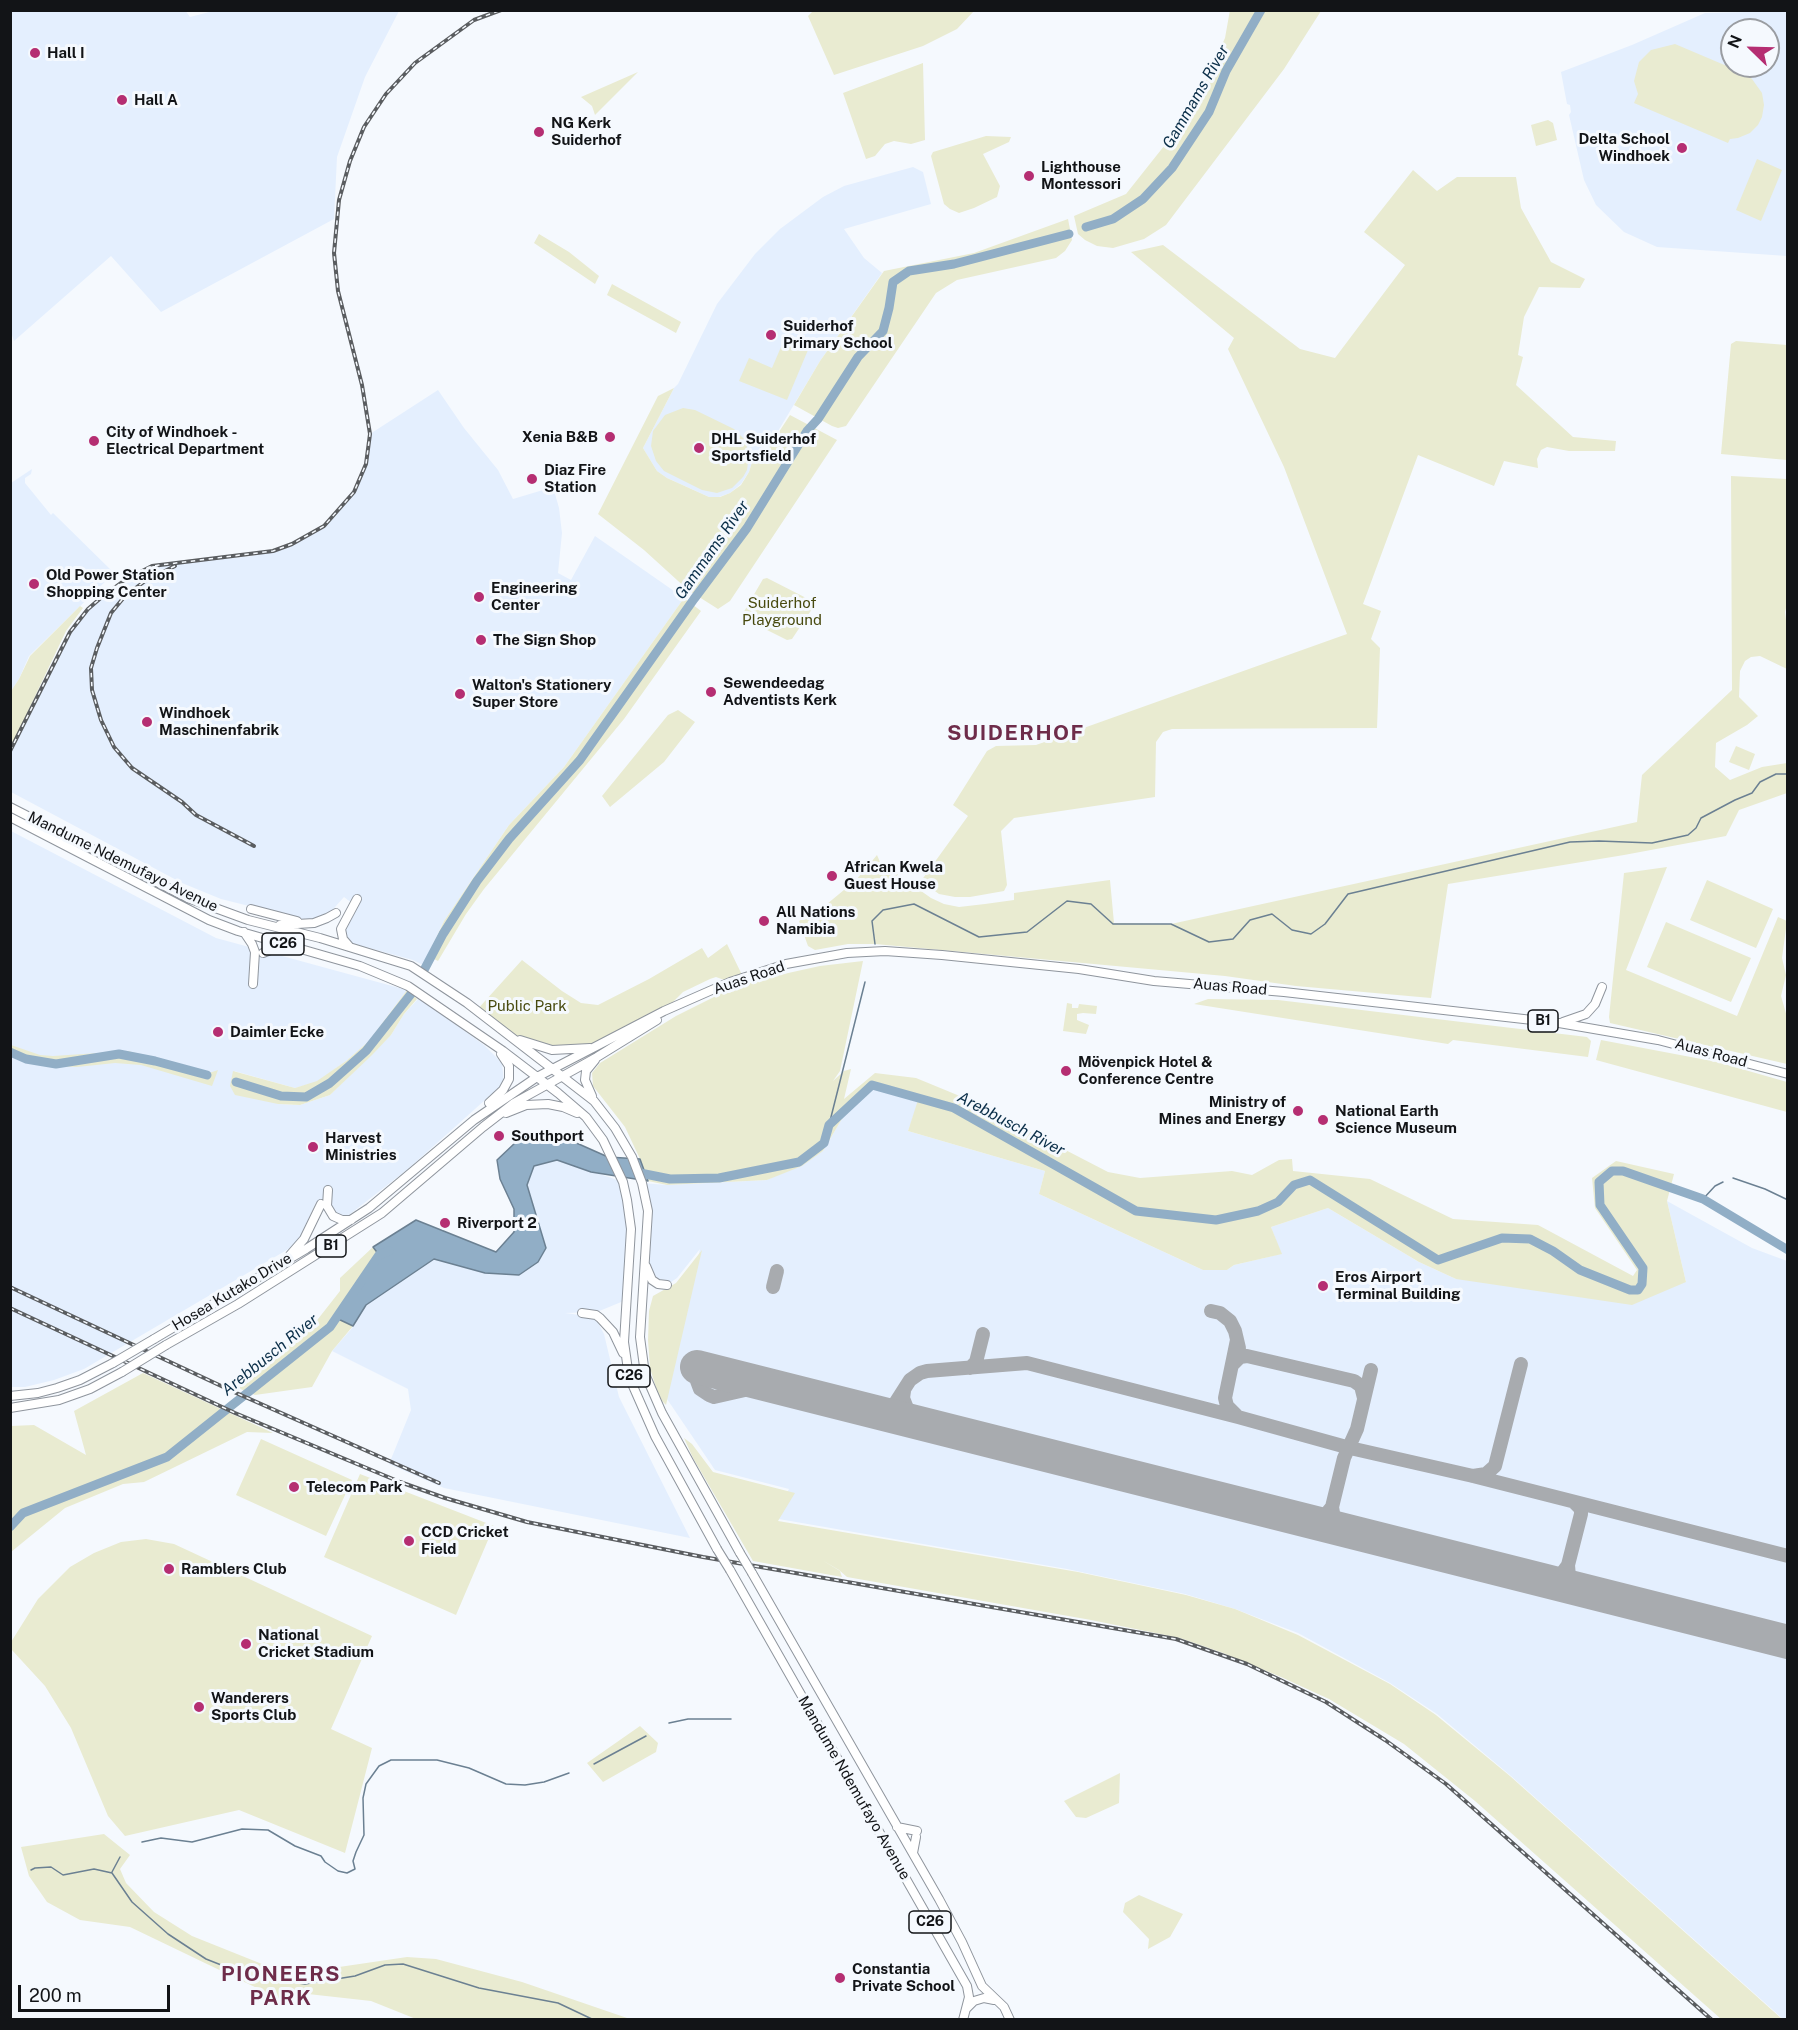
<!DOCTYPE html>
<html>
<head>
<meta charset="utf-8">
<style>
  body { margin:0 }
  #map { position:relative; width:1798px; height:2030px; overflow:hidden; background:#f5f9fe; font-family:"Public Sans",sans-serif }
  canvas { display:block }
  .frame { position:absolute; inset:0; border:12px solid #121417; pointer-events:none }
  .north { position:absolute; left:1720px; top:18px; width:60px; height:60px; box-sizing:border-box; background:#f5f9fe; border:2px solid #9a9da2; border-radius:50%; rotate:293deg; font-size:16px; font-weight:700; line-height:24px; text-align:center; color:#121417 }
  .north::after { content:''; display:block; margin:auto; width:21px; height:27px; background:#b52e72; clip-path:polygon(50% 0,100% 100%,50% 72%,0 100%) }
  .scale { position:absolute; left:18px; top:1985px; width:152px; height:27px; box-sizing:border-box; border:3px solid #121417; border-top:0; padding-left:8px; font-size:18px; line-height:21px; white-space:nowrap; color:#121417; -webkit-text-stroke:4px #f5f9fe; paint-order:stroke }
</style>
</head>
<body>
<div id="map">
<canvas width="1798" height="2030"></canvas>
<div class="frame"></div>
<div class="north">N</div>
<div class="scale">200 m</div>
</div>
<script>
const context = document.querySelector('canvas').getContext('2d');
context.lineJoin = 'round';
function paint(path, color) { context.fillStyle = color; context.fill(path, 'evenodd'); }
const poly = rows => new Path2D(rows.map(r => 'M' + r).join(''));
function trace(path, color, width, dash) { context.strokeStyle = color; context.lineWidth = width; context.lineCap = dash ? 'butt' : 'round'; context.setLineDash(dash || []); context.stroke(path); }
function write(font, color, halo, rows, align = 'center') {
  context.font = font + ' "Public Sans",sans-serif'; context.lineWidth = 6; context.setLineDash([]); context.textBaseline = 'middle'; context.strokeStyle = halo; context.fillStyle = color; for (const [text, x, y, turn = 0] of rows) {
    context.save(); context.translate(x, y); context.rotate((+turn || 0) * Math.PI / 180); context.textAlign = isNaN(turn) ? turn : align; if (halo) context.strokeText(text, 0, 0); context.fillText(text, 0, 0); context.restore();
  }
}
paint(poly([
  [185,10,190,17,217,10,399,11,365,77,337,157,334,219,161,312,111,256,14,341,10,329,10,11],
  [1787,11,1787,256,1657,247,1624,232,1596,205,1584,180,1569,115,1571,112,1570,105,1567,104,1561,72,1632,45,1705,13],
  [1732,30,1768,30,1768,66,1732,66],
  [913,167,923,172,931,204,844,229,864,258,882,273,820,361,762,458,757,455,753,459,749,472,741,484,730,493,719,497,709,497,667,478,657,471,643,448,674,388,678,384,717,304,755,254,780,229,823,197,844,186],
  [438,390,464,428,498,470,513,499,553,487,559,508,562,533,558,573,571,580,595,536,684,598,564,767,509,825,444,921,423,965,413,960,347,942,344,933,357,907,344,897,327,916,309,921,221,899,182,883,11,792,10,751,70,632,88,610,125,580,152,566,253,556,283,547,310,536,324,526,354,492,366,464,370,434],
  [32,469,31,474,25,478,25,483,51,515,53,513,114,573,29,656,19,679,11,691,11,483],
  [11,831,216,938,407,990,369,1041,346,1061,317,1082,295,1088,234,1071,278,1104,300,1105,330,1095,391,1035,404,1014,419,998,484,1045,502,1063,504,1083,408,1169,345,1218,316,1202,297,1244,84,1369,54,1380,25,1387,11,1387],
  [873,1086,919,1100,908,1131,1045,1171,1039,1194,1203,1270,1227,1270,1234,1265,1281,1254,1271,1227,1328,1208,1419,1262,1456,1279,1686,1282,1667,1201,1752,1248,1787,1261,1787,2019,1783,2019,1511,1776,1437,1714,1390,1683,1298,1633,1235,1609,1185,1594,1067,1569,773,1518,789,1489,715,1470,665,1396,700,1249,677,1278,667,1285,649,1275,648,1232,642,1183,667,1185,767,1180,823,1151,846,1112],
  [557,1159,623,1182,627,1200,626,1300,597,1312,565,1313,595,1317,604,1334,619,1397,690,1538,444,1488,389,1464,411,1410,408,1389,332,1351,353,1327,366,1305,434,1259,485,1273,519,1275,537,1262,540,1227,527,1185,534,1166]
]), '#e4effe');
paint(poly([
  [814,10,974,10,974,11,957,29,923,46,834,75,808,16],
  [1230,10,1321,11,1284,69,1166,225,1144,239,1113,248,1097,246,1085,240,1078,234,1074,216,1126,194,1191,112,1225,38],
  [1675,44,1748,75,1752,79,1762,93,1764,105,1762,117,1758,125,1750,133,1738,138,1730,139,1728,143,1634,103,1638,94,1634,81,1639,62,1651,50],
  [923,63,925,140,911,144,894,141,885,144,875,156,866,159,843,93],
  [638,72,595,115,592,106,581,97],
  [1548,120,1553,123,1557,140,1536,146,1531,125],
  [986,136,1011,137,1009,142,983,154,1000,186,997,197,974,208,959,213,950,209,944,204,931,156,933,152],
  [1757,159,1782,170,1761,221,1736,210],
  [1413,170,1437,191,1457,177,1516,177,1521,208,1551,262,1585,279,1580,288,1539,287,1524,317,1518,355,1523,357,1516,385,1573,437,1616,441,1615,451,1569,451,1547,447,1541,450,1537,459,1538,468,1504,461,1494,486,1418,455,1363,604,1381,611,1371,639,1380,648,1377,728,1172,729,1163,732,1156,742,1155,797,1014,818,1001,831,1007,885,1004,891,970,897,955,897,939,894,921,881,968,816,953,805,987,751,996,746,1036,745,1347,634,1284,467,1228,349,1234,338,1131,252,1163,245,1300,349,1335,358,1405,265,1364,232],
  [1068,219,1072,240,1065,251,1056,258,957,280,936,293,846,426,838,428,832,426,794,405,820,361,884,271,974,253],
  [539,234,569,252,599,276,595,284,534,243],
  [612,284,681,322,676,333,607,295],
  [784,340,808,350,787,400,739,381,749,358,772,368],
  [1736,341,1787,345,1787,460,1721,454,1731,344],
  [674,388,643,448,657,471,667,478,709,497,720,497,730,493,741,485,749,472,753,459,757,455,762,458,790,415,837,440,730,601,718,609,688,590,644,550,598,514,658,396],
  [683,408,695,410,734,429,745,440,749,455,747,470,743,477,732,488,717,493,702,490,664,471,656,461,651,446,653,431,665,415],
  [1731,476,1787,479,1788,600,1785,612,1787,628,1787,669,1760,656,1751,657,1745,661,1740,671,1739,697,1758,716,1747,725,1716,743,1715,767,1730,780,1762,767,1787,763,1787,793,1739,810,1726,836,1624,855,1448,884,1431,998,1296,986,1225,976,875,944,848,944,815,950,808,946,799,921,827,904,856,880,877,855,880,862,931,898,944,904,959,907,985,904,1014,900,1014,893,1110,880,1114,923,1171,924,1637,822,1642,775,1732,690],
  [767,578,816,603,792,639,787,640,743,618,742,615,763,579],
  [684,598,701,611,624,719,484,889,466,914,438,961,428,956,444,921,509,825,564,767],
  [80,606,83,608,66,631,11,747,11,691,19,679,30,656],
  [678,710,695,722,664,762,610,807,602,796,668,715],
  [1736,746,1755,754,1749,770,1729,762],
  [1667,867,1626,970,1737,1016,1778,917,1787,921,1782,958,1786,975,1781,996,1787,1017,1787,1064,1610,1023,1609,1017,1624,873],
  [1707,880,1773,909,1756,948,1690,920],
  [1666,922,1751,958,1731,1002,1647,967],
  [727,944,743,977,730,982,716,977,710,979,683,992,664,1011,595,1048,555,1046,506,1033,476,1011,522,960,562,991,581,1003,598,1005,649,979,702,948,708,958],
  [863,961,840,1071,833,1081,844,1071,851,1069,844,1099,875,1073,916,1078,967,1099,1108,1172,1140,1178,1232,1171,1252,1175,1279,1160,1292,1159,1293,1171,1370,1179,1453,1219,1538,1225,1633,1276,1637,1270,1595,1208,1592,1178,1616,1161,1674,1174,1667,1201,1686,1282,1632,1305,1456,1279,1419,1262,1328,1208,1271,1227,1282,1254,1234,1265,1227,1270,1203,1270,1039,1194,1045,1171,908,1131,918,1100,873,1086,846,1112,823,1151,802,1166,767,1180,667,1185,648,1181,640,1159,625,1127,593,1086,592,1073,600,1063,676,1016,724,992,761,979,820,966],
  [407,990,417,999,404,1014,391,1035,372,1055,330,1095,300,1105,278,1104,235,1095,230,1086,233,1071,295,1088,317,1081,346,1061,369,1041],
  [1208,999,1278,1000,1587,1037,1591,1041,1588,1057,1453,1040,1448,1044,1194,1004],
  [1067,1003,1072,1004,1072,1008,1078,1008,1079,1004,1097,1006,1096,1014,1083,1013,1077,1014,1077,1020,1089,1025,1086,1034,1063,1031],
  [1601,1040,1717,1062,1787,1082,1787,1112,1596,1060],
  [11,1045,40,1055,53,1056,128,1051,209,1073,218,1070,212,1086,141,1065,115,1063,77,1067,43,1066,22,1061,11,1056],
  [373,1247,379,1255,337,1318,353,1326,332,1351,312,1387,255,1395,238,1388,268,1358,307,1333,340,1291,340,1278],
  [702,1250,666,1405,662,1401,657,1391,650,1368,648,1340,649,1311,653,1296,676,1283],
  [143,1373,273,1433,247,1432,144,1482,123,1484,65,1508,11,1552,11,1426,34,1425,86,1455,74,1411],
  [684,1438,692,1444,713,1472,795,1493,778,1521,1078,1572,1186,1595,1235,1609,1298,1635,1390,1684,1436,1715,1510,1776,1782,2019,1721,2019,1475,1801,1404,1744,1329,1699,1281,1677,1223,1653,1180,1638,1091,1620,847,1577,839,1570,822,1560,840,1571,842,1577,753,1561,693,1458],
  [261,1439,352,1480,326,1536,236,1495],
  [360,1474,494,1526,456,1615,324,1557],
  [146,1539,174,1544,372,1636,331,1729,372,1748,345,1853,239,1810,125,1836,108,1816,71,1728,45,1686,11,1649,11,1642,38,1599,70,1567,94,1553,121,1542],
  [640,1726,658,1743,656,1752,603,1782,587,1763],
  [1120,1773,1119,1803,1086,1818,1076,1817,1064,1801],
  [104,1834,130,1855,120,1869,126,1883,154,1912,192,1936,267,1966,312,1971,407,1957,436,1959,522,1982,630,2019,416,2019,371,2001,290,1992,286,2002,130,1927,80,1920,47,1902,29,1876,21,1847],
  [1139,1895,1183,1914,1170,1937,1148,1949,1149,1939,1123,1912,1125,1903]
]), '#e9ebd1');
const water = poly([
  [528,1135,572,1141,608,1157,640,1159,648,1181,591,1172,557,1160,534,1166,527,1185,546,1248,538,1262,519,1275,485,1273,434,1259,366,1305,353,1326,336,1318,379,1255,373,1247,416,1220,496,1252,514,1232,514,1209,500,1179,497,1160,516,1142,528,1135]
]);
paint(water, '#91aec6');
trace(water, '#6b8092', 1.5);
trace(poly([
  [875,944,872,921,883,910,914,904,979,937,1027,932,1067,901,1091,904,1113,924,1171,924,1209,942,1233,939,1250,920,1272,914,1292,930,1311,934,1325,924,1348,894,1570,842,1599,841,1652,843,1688,835,1696,828,1701,818,1735,800,1752,793,1760,782,1776,774,1788,774],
  [829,1125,865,982],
  [1733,1178,1765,1189,1788,1200],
  [1703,1199,1715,1186,1723,1182],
  [669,1723,688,1719,731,1719],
  [594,1764,646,1736],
  [142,1842,161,1838,192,1842,242,1829,268,1830,295,1846,321,1856,325,1862,338,1871,347,1873,355,1869,353,1861,356,1852,364,1835,363,1798,366,1784,379,1766,391,1760,437,1760,469,1768,506,1784,525,1785,544,1782,569,1773],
  [31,1870,35,1868,51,1867,63,1875,94,1869,112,1873,132,1902,168,1934,206,1959,249,1976,305,1984,355,1976,385,1965,403,1964,479,1988,558,2003,594,2020],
  [112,1872,120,1857],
  [10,1881,11,1881]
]), '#6b8092', 1.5);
trace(poly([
  [1086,227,1113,219,1143,199,1172,168,1209,112,1226,71,1261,10],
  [423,972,443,934,477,881,509,839,580,760,694,599,747,528,807,431,818,419,858,357,883,331,889,308,893,282,909,271,954,264,1069,234],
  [10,1052,26,1059,56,1064,119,1054,155,1061,207,1075],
  [236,1082,281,1096,306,1097,330,1083,366,1051,411,994],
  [635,1172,670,1179,719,1178,799,1162,824,1143,829,1125,872,1085,954,1108,1136,1211,1216,1220,1258,1211,1278,1202,1294,1185,1310,1180,1438,1260,1502,1238,1530,1239,1553,1251,1580,1270,1630,1290,1638,1290,1642,1284,1643,1268,1600,1205,1599,1182,1612,1171,1623,1171,1703,1199,1788,1250],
  [10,1527,23,1513,167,1457,330,1327,379,1255,389,1251]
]), '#91aec6', 9);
trace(poly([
  [773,1287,777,1271],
  [1211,1311,1220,1313,1230,1321,1235,1331,1239,1348],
  [1232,1365,1240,1357,1247,1356,1354,1381,1361,1386,1364,1398],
  [970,1368,976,1362,983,1334],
  [703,1369,699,1375,697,1381,700,1389,709,1395,714,1397,767,1385],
  [904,1391,903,1398,908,1411,919,1422],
  [873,1411,882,1411,894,1405,910,1380,920,1373,927,1371,1027,1363,1238,1417,1350,1448,1473,1476,1788,1556],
  [1236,1415,1227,1406,1225,1398,1237,1340],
  [1473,1476,1486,1474,1495,1466,1521,1364],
  [1309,1521,1322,1519,1332,1507],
  [1344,1530,1334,1519,1332,1507,1344,1458,1357,1429,1371,1370],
  [1568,1565,1569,1577,1579,1589],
  [1547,1581,1560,1576,1568,1565,1581,1514,1581,1509,1574,1502]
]), '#a8abaf', 14);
trace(poly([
  [697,1367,1788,1642]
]), '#a8abaf', 34);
const primary = poly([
  [10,807,188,898,248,920,320,938,411,966,467,1003,594,1101,615,1128,632,1157,642,1183,648,1211,640,1337,645,1374,662,1413,740,1553],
  [10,817,209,920,238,931,360,966,408,986,503,1051,558,1093,586,1117,603,1140,623,1182,627,1200,631,1229,624,1342,629,1377,655,1436,717,1549],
  [251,909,297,921],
  [280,925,314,923,327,918,336,913],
  [244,932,252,944,255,952,253,984],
  [349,946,343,939,341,929,357,899],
  [263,953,285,944],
  [1563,1022,1586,1014,1595,1004,1602,987],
  [520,1040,552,1050,590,1048],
  [592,1096,585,1080,586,1071,595,1060],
  [489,1103,503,1090,509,1079,509,1066,501,1054],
  [506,1113,526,1105,548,1104,563,1107,577,1113],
  [328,1190,327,1206,333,1216,342,1220,351,1220],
  [290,1255,304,1239,321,1204],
  [646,1266,652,1280,658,1284,667,1285],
  [582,1313,596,1315,600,1318,613,1332,623,1353],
  [154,1339,306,1249,369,1208,474,1120,537,1077,664,1011,730,982,786,964,847,953,885,951,942,955,1079,969,1154,981,1284,992,1559,1023,1658,1040,1788,1074],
  [166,1345,238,1304,382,1213,483,1127,514,1103,597,1057,657,1020],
  [10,1396,38,1393,57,1388,80,1380,113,1363],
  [10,1408,59,1400,90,1389,122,1372],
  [730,1570,967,1986,969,1997,963,2020],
  [752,1573,939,1899,962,1942,982,1986,1004,2007,1010,2020],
  [897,1827,917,1831],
  [913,1853,916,1837],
  [966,2009,974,2001,984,1998,994,2000]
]);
trace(primary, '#8f959d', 10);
trace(primary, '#fff', 8);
const rail = poly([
  [175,566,145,581,125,596,111,613,97,648,91,668,92,690,101,720,114,747,132,768,182,802,196,815,254,846],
  [10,751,70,632,88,609,103,596,125,580,152,566,273,551,292,544,324,526,354,492,366,464,370,434,362,385,338,291,334,253,339,200,350,161,364,127,386,94,415,63,474,20,501,10],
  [10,1287,234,1392,439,1483],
  [10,1308,235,1413,400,1482,445,1498,527,1522,703,1557,1176,1639,1247,1664,1326,1702,1385,1740,1446,1784,1712,2020]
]);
trace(rail, '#5a5d60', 4);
trace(rail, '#f5f9fe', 1.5, [4.5]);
const primaryBridge = poly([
  [113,1363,154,1339],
  [122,1372,166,1345],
  [717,1549,730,1570],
  [740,1553,752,1573]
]);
trace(primaryBridge, '#8f959d', 10, []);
trace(primaryBridge, '#fff', 8);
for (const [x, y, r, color] of [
  [35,53,6,"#b52e72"],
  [122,100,6,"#b52e72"],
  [539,132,6,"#b52e72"],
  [1682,148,6,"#b52e72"],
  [1029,176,6,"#b52e72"],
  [771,335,6,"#b52e72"],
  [610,437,6,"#b52e72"],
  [94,441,6,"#b52e72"],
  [699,448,6,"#b52e72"],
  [532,479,6,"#b52e72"],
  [34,584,6,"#b52e72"],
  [479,597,6,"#b52e72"],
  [481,640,6,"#b52e72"],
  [711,692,6,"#b52e72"],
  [460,694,6,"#b52e72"],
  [147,722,6,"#b52e72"],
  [832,876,6,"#b52e72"],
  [764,921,6,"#b52e72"],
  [218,1032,6,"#b52e72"],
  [1066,1071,6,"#b52e72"],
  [1298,1111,6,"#b52e72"],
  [1323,1120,6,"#b52e72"],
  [499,1136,6,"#b52e72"],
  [313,1147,6,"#b52e72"],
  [445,1223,6,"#b52e72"],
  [1323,1286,6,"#b52e72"],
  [294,1487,6,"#b52e72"],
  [409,1541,6,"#b52e72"],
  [169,1569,6,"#b52e72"],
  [246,1644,6,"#b52e72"],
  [199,1707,6,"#b52e72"],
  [840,1978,6,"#b52e72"]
]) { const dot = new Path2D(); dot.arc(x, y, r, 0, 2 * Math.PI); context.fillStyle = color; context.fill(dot); trace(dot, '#f5f9fe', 2); }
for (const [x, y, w] of [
  [283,944,42],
  [1543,1021,30],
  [331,1246,30],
  [629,1376,42],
  [930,1922,42]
]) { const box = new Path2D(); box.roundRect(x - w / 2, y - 11, w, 22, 4.5); context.fillStyle = '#f5f9fe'; context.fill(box); trace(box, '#121417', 1.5); }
write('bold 14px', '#121417', null, [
  ["C26",283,944],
  ["B1",1543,1021],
  ["B1",331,1246],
  ["C26",629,1376],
  ["C26",930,1922]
]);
write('bold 15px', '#121417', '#f5f9fe', [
  ["Hall I",47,53],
  ["Hall A",134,100],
  ["NG Kerk",551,123],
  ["Suiderhof",551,140],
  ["Delta School",1670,139,"right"],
  ["Windhoek",1670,156,"right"],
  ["Lighthouse",1041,167],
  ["Montessori",1041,184],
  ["Suiderhof",783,326],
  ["Primary School",783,343],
  ["City of Windhoek -",106,432],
  ["Electrical Department",106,449],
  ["Xenia B&B",598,437,"right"],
  ["DHL Suiderhof",711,439],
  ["Sportsfield",711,456],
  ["Diaz Fire",544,470],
  ["Station",544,487],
  ["Old Power Station",46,575],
  ["Shopping Center",46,592],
  ["Engineering",491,588],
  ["Center",491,605],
  ["The Sign Shop",493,640],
  ["Sewendeedag",723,683],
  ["Adventists Kerk",723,700],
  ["Walton's Stationery",472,685],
  ["Super Store",472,702],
  ["Windhoek",159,713],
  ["Maschinenfabrik",159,730],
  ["African Kwela",844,867],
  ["Guest House",844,884],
  ["All Nations",776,912],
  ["Namibia",776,929],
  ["Daimler Ecke",230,1032],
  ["Mövenpick Hotel &",1078,1062],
  ["Conference Centre",1078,1079],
  ["Ministry of",1286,1102,"right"],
  ["Mines and Energy",1286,1119,"right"],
  ["National Earth",1335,1111],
  ["Science Museum",1335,1128],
  ["Southport",511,1136],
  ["Harvest",325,1138],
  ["Ministries",325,1155],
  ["Riverport 2",457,1223],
  ["Eros Airport",1335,1277],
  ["Terminal Building",1335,1294],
  ["Telecom Park",306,1487],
  ["CCD Cricket",421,1532],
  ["Field",421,1549],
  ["Ramblers Club",181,1569],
  ["National",258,1635],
  ["Cricket Stadium",258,1652],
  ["Wanderers",211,1698],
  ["Sports Club",211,1715],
  ["Constantia",852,1969],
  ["Private School",852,1986]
], 'left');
write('15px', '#484a0f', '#f5f9fe', [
  ["Suiderhof",782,603],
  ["Playground",782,620],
  ["Public Park",527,1006]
]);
write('15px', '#121417', '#f5f9fe', [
  ["Mandume Ndemufayo Avenue",123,862,26],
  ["Auas Road",749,978,-19],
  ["Auas Road",1230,987,5],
  ["Auas Road",1711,1053,15],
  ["Hosea Kutako Drive",232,1292,-31],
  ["Mandume Ndemufayo Avenue",854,1788,60]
]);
write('italic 16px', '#0a2e48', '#f5f9fe', [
  ["Gammams River",1196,97,-60],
  ["Gammams River",712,550,-55],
  ["Arebbusch River",1011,1124,28],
  ["Arebbusch River",270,1355,-39]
]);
context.letterSpacing = '1.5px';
write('bold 21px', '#6e2c4a', '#f5f9fe', [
  ["SUIDERHOF",1016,734],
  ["PIONEERS",281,1975],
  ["PARK",281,1999]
]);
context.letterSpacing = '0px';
</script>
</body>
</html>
